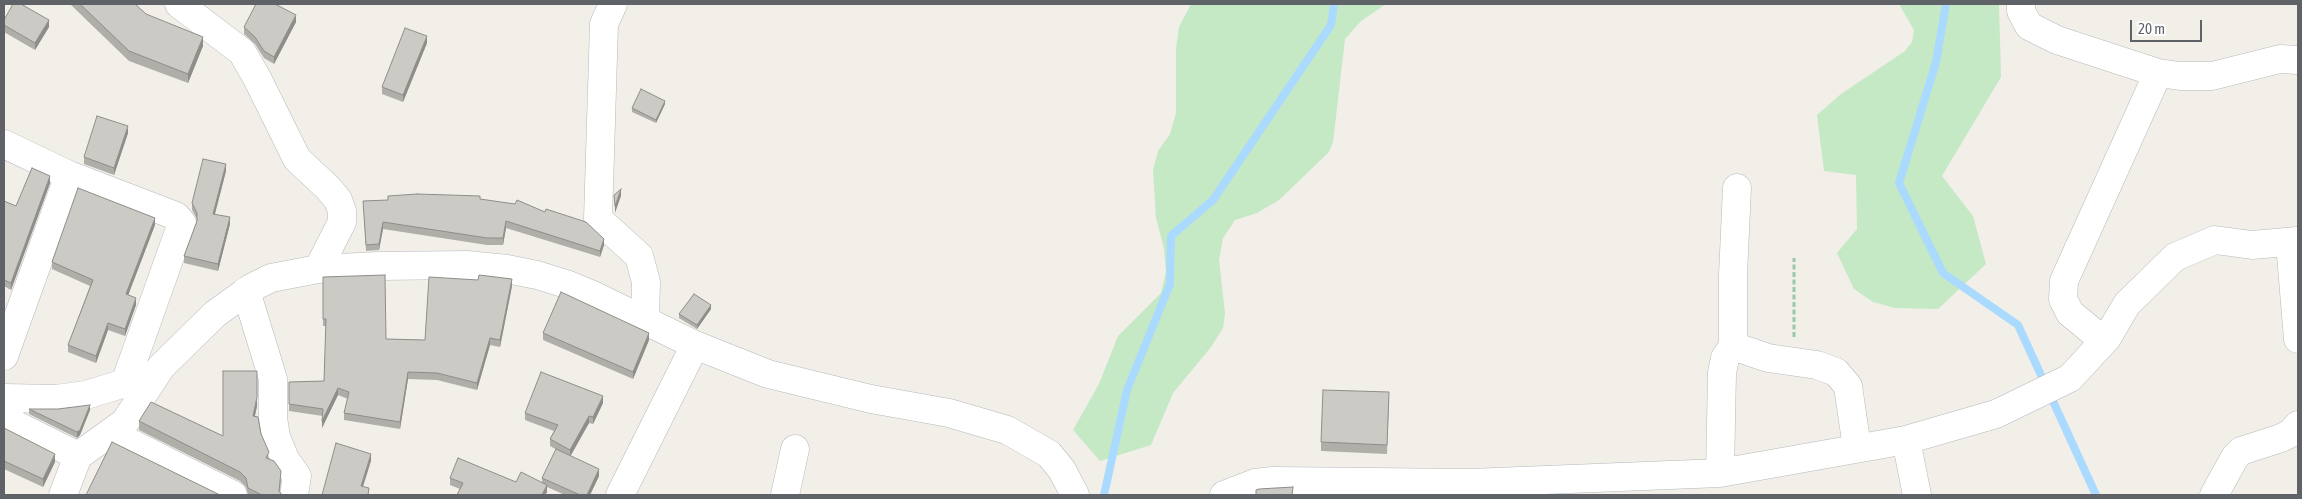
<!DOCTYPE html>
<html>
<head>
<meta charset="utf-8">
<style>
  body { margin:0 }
  #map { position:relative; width:2302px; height:499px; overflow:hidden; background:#f1efe8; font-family:"Asap Condensed",sans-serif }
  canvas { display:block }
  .frame { position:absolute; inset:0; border:5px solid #5f6368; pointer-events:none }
  .scale { position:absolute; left:2130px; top:20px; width:72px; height:22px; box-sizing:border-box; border:2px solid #5f6368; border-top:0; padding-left:6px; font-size:15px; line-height:18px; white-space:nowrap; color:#5f6368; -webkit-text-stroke:4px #fff; paint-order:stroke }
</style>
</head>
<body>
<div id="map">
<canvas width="2302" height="499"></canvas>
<div class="frame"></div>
<div class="scale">20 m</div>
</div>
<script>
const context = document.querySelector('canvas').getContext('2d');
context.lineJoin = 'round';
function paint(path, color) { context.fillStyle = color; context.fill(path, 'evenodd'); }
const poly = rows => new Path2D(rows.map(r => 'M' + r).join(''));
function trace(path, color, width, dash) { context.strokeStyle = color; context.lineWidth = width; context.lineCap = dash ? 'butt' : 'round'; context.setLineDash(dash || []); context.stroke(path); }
paint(poly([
  [1191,4,1386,4,1361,21,1345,39,1333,142,1329,152,1279,200,1257,213,1235,220,1223,238,1219,260,1225,314,1223,328,1211,347,1173,393,1151,445,1100,461,1073,430,1099,384,1118,336,1161,293,1166,272,1164,248,1156,218,1153,170,1158,151,1170,134,1176,113,1176,48,1179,27],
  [1899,4,1999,4,2001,77,1942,176,1973,216,1986,264,1938,309,1895,308,1873,302,1854,289,1837,253,1857,229,1856,175,1824,171,1817,115,1841,94,1905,51,1912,42,1914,30]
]), '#c5e8c5');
trace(poly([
  [1946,4,1936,62,1899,183,1943,273,2018,325,2096,495],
  [1104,495,1127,390,1170,284,1171,236,1213,200,1331,25,1334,4]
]), '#aadaff', 8);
const minor = poly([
  [179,4,242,52,257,78,297,159,328,188,338,200,342,211,342,222,318,269],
  [613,4,604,24,598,219,639,256,646,282,645,319],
  [2021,4,2021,11,2029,26,2057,40,2158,73,2180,76,2212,76,2280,59,2298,60],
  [4,144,69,175],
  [2290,243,2298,339],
  [246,291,273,379,273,418,276,437,285,459,297,476,294,495],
  [2107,338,2098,336,2070,313,2063,299,2064,281,2158,73],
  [1733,346,1768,358,1817,365,1836,372,1848,386,1857,448],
  [4,356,69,175,176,216,182,223,125,383],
  [4,398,56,399,86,395,125,383,141,376],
  [4,419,78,456],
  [111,433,233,495],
  [1906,440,1917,495],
  [1720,473,1722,373,1725,358,1733,346,1733,275,1737,188],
  [63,495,78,456,125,422,161,367,215,314,251,288,271,278,318,269,379,266,467,265,507,269,537,275,566,284,595,296,695,345,768,374,871,399,949,413,1007,430,1049,454,1062,470,1075,495],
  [620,495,695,345],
  [785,495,795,449],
  [1224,495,1255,483,1273,481,1470,483,1720,473,1906,440,1996,414,2070,378,2107,338,2127,304,2175,257,2215,240,2252,245,2298,241],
  [2214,495,2235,457,2241,451,2281,438,2291,433,2298,425]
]);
trace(minor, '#b5b8bc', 29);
trace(poly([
  [1794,337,1794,258]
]), '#9cc7a9', 3, [5, 2.5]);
trace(minor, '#fff', 28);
paint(poly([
  [70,4,135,4,146,14,203,46,188,83,129,61],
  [4,20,49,27,35,50,4,32],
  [296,22,274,64,264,58,255,44,244,34,244,27],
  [427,43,403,102,382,94,382,87],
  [665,104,656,123,632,112,632,108],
  [128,133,114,175,84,164,84,157],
  [226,171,215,214,230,224,218,271,184,263,184,256,197,221,197,219,192,210,192,203],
  [50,183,11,290,4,286,4,201,16,206],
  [480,199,604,245,600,257,506,228,503,245,487,245,383,229,379,250,366,251,363,201],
  [155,225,128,294,136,305,125,336,108,330,96,363,68,352,68,345,90,286,52,269,52,262],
  [323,277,386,339,425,340,512,286,500,347,490,345,477,390,437,380,408,379,400,429,344,420,344,413,348,399,338,395,322,428,323,416,289,411,289,382,324,381,326,326,323,326],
  [711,309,697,329,679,318,679,314],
  [543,333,649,340,633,379,543,340],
  [1389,402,1387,454,1321,451,1321,442],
  [603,403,593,424,589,423,570,456,599,476,590,495,565,495,547,487,547,492,545,495,457,495,460,489,450,485,450,478,516,482,542,483,542,478,559,451,550,446,550,439,554,431,525,420,525,413],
  [257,406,255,416,261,434,269,459,281,480,280,492,282,495,248,495,246,487,240,481,139,430,139,421,223,436],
  [29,409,90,410,80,435,77,438,29,414],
  [4,428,55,462,43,487,4,469]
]), '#afaea9');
paint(poly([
  [296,15,296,22,274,64,274,57],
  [49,20,49,27,35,50,35,43],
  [427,36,427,43,403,102,403,95],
  [203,37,203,46,188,83,188,74],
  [665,101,665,104,656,123,656,120],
  [128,126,128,133,114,175,114,168],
  [226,164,226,171,213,221,213,214],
  [50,176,50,183,11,290,11,283],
  [621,189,621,196,615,213,615,206],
  [230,217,230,224,218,271,218,264],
  [155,218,155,225,126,301,126,294],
  [506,221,506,228,503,245,503,238],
  [383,222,383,229,379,250,379,244],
  [604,239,604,245,600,257,600,251],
  [512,279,512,286,500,347,500,340],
  [136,298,136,305,125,336,125,329],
  [711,305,711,309,697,329,697,325],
  [108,323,108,330,96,363,96,356],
  [649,333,649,340,633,379,633,372],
  [490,338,490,345,477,390,477,383],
  [408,372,408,379,400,429,400,422],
  [338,388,338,395,322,428,322,421],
  [603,396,603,403,593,424,593,417],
  [257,397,257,406,253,424,253,416],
  [90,405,90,410,80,435,77,438,77,432],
  [589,416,589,423,570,457,570,450],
  [55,454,55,462,43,487,43,479],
  [371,454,371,461,361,493,361,486],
  [599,469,599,476,590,495,587,495],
  [547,485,547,492,545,495,542,495]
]), '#8f8d8a');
const building = poly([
  [13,4,21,4,49,20,35,43,4,25,4,20,13,4],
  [80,4,135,4,146,14,203,37,188,74,129,51,80,4],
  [256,4,275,4,296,15,274,57,264,51,255,37,244,27,256,4],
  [405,28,427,36,403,95,382,87,405,28],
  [641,89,665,101,656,120,632,108,641,89],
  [97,116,128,126,114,168,84,157,97,116],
  [203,159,226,164,213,214,230,217,218,264,184,256,197,221,197,213,192,203,203,159],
  [32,168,50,176,11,283,4,280,4,201,16,206,32,168],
  [78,188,155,218,126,294,136,298,125,329,108,323,96,356,68,345,93,280,52,262,78,188],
  [621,189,615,206,614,195,621,189],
  [417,194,480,196,480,199,515,204,517,200,545,212,546,209,586,222,604,239,600,251,506,221,503,238,487,238,383,222,379,244,366,245,363,201,388,200,388,196,417,194],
  [385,275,386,339,425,340,429,277,478,280,479,275,512,279,500,340,490,338,477,383,437,373,408,372,400,422,344,413,349,392,338,388,322,421,323,409,289,404,289,382,324,381,326,319,323,319,323,277,385,275],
  [561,292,649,333,633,372,543,333,561,292],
  [694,294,711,305,697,325,679,314,694,294],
  [223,371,257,371,257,397,253,416,258,417,261,434,269,452,266,458,274,461,281,471,279,491,282,495,262,495,248,488,246,478,240,472,139,421,151,402,223,436,223,371],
  [541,372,603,396,593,417,589,416,570,450,550,439,558,425,525,413,541,372],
  [1323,390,1389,392,1387,445,1321,442,1323,390],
  [90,405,80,430,77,432,29,409,58,409,90,405],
  [4,428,55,454,43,479,4,461,4,428],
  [112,442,220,495,86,495,112,442],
  [336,443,371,454,361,486,369,488,368,495,322,495,336,443],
  [556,449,599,469,587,495,580,495,542,478,556,449],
  [458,458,516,482,521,472,547,485,542,495,457,495,463,483,450,478,458,458],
  [1293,487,1292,495,1256,495,1256,490,1259,489,1293,487]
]);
paint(building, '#cccac5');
trace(building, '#8f8d8a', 1);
</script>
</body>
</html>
